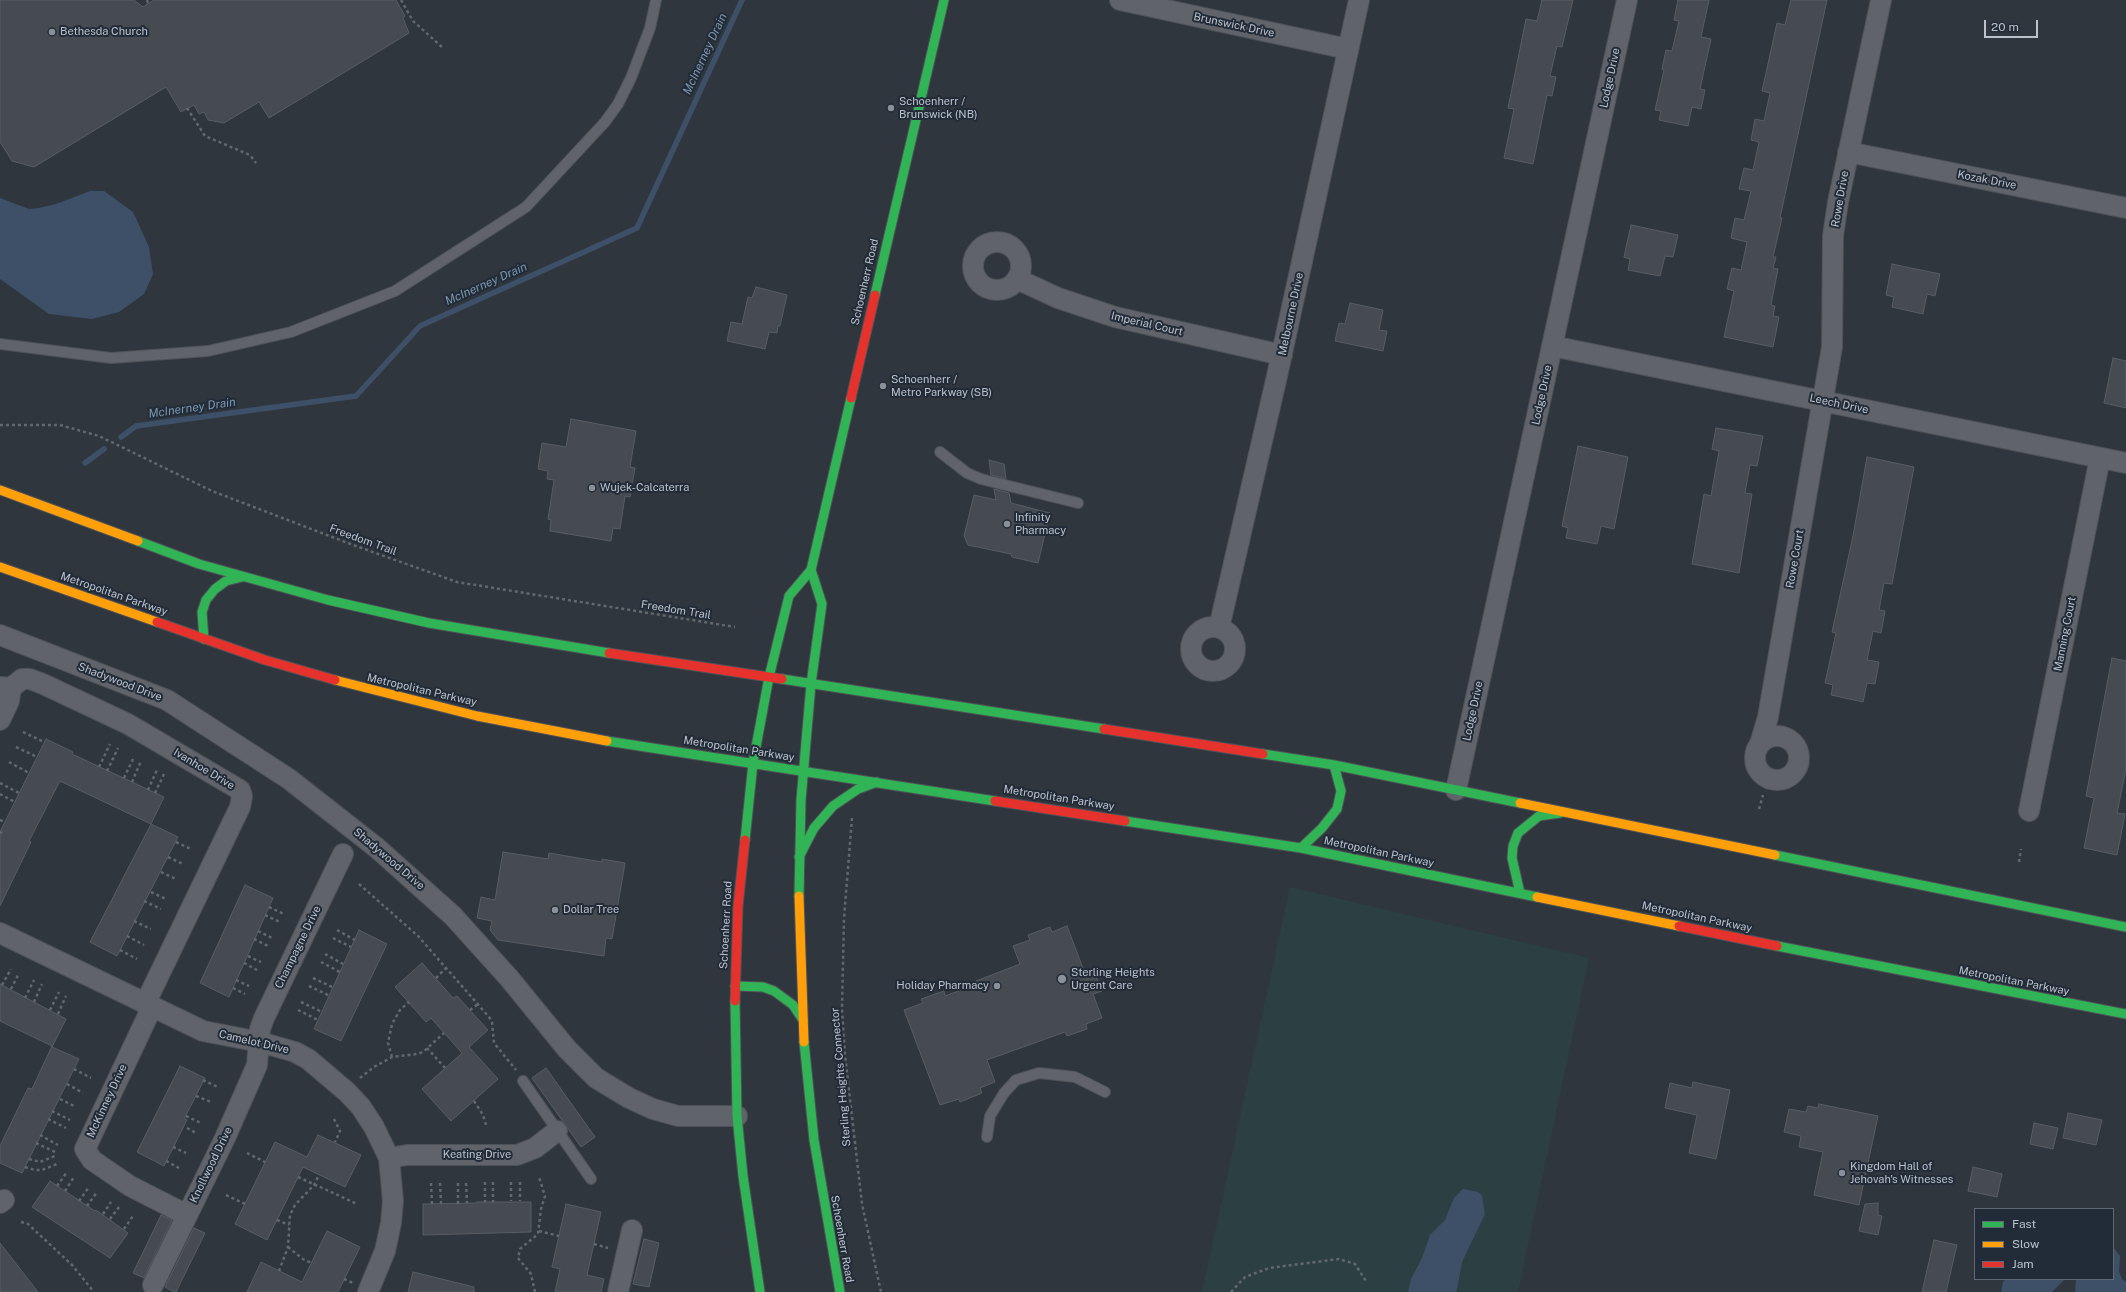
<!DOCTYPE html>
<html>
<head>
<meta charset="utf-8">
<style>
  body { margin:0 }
  #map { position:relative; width:2126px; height:1292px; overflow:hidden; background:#2f363d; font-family:"Public Sans",sans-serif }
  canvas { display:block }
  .legend { position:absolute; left:1974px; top:1208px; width:140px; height:72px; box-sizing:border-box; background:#222c38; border:1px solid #5f6873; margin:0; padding:5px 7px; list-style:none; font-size:12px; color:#bbc2cc }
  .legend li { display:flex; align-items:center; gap:8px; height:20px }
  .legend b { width:20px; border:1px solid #5f6873 }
  .scale { position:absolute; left:1984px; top:20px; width:54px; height:18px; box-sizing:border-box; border:2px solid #bbc2cc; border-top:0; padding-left:5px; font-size:12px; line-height:14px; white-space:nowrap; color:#bbc2cc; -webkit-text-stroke:3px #222c38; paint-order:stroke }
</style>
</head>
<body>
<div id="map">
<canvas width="2126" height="1292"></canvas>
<ul class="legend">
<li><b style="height:5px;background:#30b455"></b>Fast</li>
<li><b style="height:5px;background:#ff9f0a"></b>Slow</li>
<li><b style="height:5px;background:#e5322d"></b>Jam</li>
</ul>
<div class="scale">20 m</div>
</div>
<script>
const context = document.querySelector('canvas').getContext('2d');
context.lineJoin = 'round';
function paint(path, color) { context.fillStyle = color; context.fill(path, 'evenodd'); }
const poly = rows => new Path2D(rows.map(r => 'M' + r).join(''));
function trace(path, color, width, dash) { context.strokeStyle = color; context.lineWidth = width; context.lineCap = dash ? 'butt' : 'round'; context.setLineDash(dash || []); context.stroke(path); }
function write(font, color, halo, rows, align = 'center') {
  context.font = font + ' "Public Sans",sans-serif'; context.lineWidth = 4; context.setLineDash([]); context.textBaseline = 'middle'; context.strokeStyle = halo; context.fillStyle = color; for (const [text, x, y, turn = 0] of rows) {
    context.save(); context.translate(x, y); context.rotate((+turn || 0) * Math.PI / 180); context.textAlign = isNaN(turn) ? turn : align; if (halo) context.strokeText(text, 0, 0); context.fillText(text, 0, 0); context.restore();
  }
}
paint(poly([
  [1290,887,1589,958,1518,1292,1202,1292]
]), '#2c4043');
paint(poly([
  [90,191,104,191,133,212,149,247,153,274,144,294,119,312,92,319,49,314,0,279,0,198,29,209,39,208,56,204],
  [1463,1189,1478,1192,1482,1196,1485,1214,1462,1262,1457,1289,1456,1292,1408,1292,1411,1279,1422,1258,1430,1235,1445,1220,1454,1198],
  [2113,1247,2120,1256,2119,1272,2122,1279,2126,1282,2126,1292,2075,1292,2076,1279,2113,1279],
  [2006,1279,2065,1279,2052,1292,2001,1292,2003,1282]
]), '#3e5067');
trace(poly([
  [121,437,136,426,356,396,420,326,637,228,742,0],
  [85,463,104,449]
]), '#3e5067', 5.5);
const building = poly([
  [0,0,134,0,143,7,154,0,396,0,405,16,403,18,409,33,269,118,259,102,224,123,208,120,204,112,199,114,194,105,181,112,166,87,34,167,12,161,0,142,0,0],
  [1542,0,1573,0,1562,47,1557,46,1550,76,1556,77,1552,96,1547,95,1533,164,1504,158,1514,109,1508,108,1526,19,1537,21,1542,0],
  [1678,0,1709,0,1701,37,1711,39,1700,89,1705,90,1701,109,1692,107,1688,126,1659,120,1661,111,1655,110,1664,70,1662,69,1666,50,1672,51,1679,21,1674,20,1678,0],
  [1791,0,1827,0,1780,218,1782,218,1773,257,1776,257,1773,268,1778,269,1771,305,1775,306,1773,316,1779,317,1773,347,1724,337,1734,291,1727,289,1732,268,1741,270,1747,242,1731,238,1735,218,1744,220,1751,191,1739,189,1744,168,1753,170,1759,142,1751,140,1755,119,1764,121,1770,93,1762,91,1777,23,1785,25,1791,0],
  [1631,225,1678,235,1673,257,1665,256,1660,276,1628,270,1630,259,1624,257,1631,225],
  [1892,264,1940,274,1935,296,1927,294,1923,314,1892,307,1894,297,1886,295,1892,264],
  [756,287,787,295,780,326,778,326,777,333,769,332,765,349,727,341,731,322,742,324,748,297,752,298,756,287],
  [1350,303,1383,310,1379,330,1387,331,1383,351,1335,341,1339,323,1345,324,1350,303],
  [2113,358,2126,361,2126,408,2104,403,2113,358],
  [571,419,636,431,630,467,635,468,630,497,625,496,620,529,613,528,611,541,550,531,551,520,548,519,554,480,547,479,548,471,538,469,542,443,566,447,571,419],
  [1716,428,1763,436,1757,466,1750,465,1745,493,1752,494,1739,573,1692,564,1704,494,1711,496,1719,451,1712,449,1716,428],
  [1578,446,1628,457,1614,529,1601,526,1597,544,1566,538,1568,528,1562,526,1578,446],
  [1867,457,1914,467,1892,584,1884,583,1879,610,1885,611,1881,633,1873,631,1867,660,1879,662,1875,684,1867,683,1863,702,1831,695,1833,685,1825,683,1836,633,1832,632,1853,536,1867,457],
  [989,460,1004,464,1006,479,991,475,989,460],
  [994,489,1009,493,1011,503,1050,513,1038,563,1012,557,1011,554,968,545,964,536,974,495,996,500,994,489],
  [2112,658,2126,661,2126,769,2117,813,2125,814,2117,855,2084,848,2094,798,2086,796,2112,658],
  [46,739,73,752,72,754,164,797,151,824,178,837,117,956,90,942,151,824,60,781,29,841,31,842,0,906,0,832,46,739],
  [503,852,548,859,549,853,602,862,602,859,625,863,612,939,606,938,604,956,498,940,490,930,492,921,477,918,481,897,495,900,503,852],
  [245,885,273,898,229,997,200,983,245,885],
  [1067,926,1087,979,1096,976,1102,991,1093,994,1102,1018,1086,1024,1087,1029,1067,1036,1065,1032,987,1060,995,1082,980,1088,982,1093,960,1102,959,1099,940,1105,904,1010,923,1003,921,999,944,991,945,996,977,984,976,981,1020,964,1013,946,1030,940,1028,935,1050,927,1052,932,1067,926],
  [359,930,387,944,341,1041,314,1029,359,930],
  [422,963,453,998,457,996,488,1030,469,1047,498,1079,451,1121,422,1089,462,1053,431,1018,426,1022,395,987,422,963],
  [0,984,66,1019,52,1047,79,1059,22,1173,0,1163,0,1146,28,1088,32,1089,52,1046,0,1021,0,984],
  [180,1066,205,1078,184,1119,187,1120,164,1166,137,1152,180,1066],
  [546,1068,595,1137,581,1147,532,1078,546,1068],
  [1693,1082,1730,1090,1716,1159,1689,1153,1697,1115,1665,1108,1670,1083,1692,1088,1693,1082],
  [1819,1104,1878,1116,1859,1205,1814,1195,1823,1152,1799,1147,1801,1136,1784,1132,1789,1109,1806,1112,1808,1106,1818,1108,1819,1104],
  [2068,1113,2102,1120,2096,1145,2063,1138,2068,1113],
  [2034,1123,2058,1128,2053,1149,2030,1144,2034,1123],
  [318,1135,361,1155,345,1187,303,1167,267,1240,235,1224,275,1142,307,1157,318,1135],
  [1973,1167,2002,1174,1997,1197,1968,1191,1973,1167],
  [50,1181,95,1211,96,1210,128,1233,110,1258,32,1207,50,1181],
  [477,1202,531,1202,531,1232,423,1235,423,1204,477,1203,477,1202],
  [1878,1203,1878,1215,1882,1216,1878,1235,1859,1231,1865,1204,1878,1203],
  [566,1204,601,1212,587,1275,604,1279,601,1292,555,1292,560,1269,552,1267,566,1204],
  [161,1215,172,1220,144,1278,133,1273,161,1215],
  [194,1228,205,1233,176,1292,174,1292,165,1287,194,1228],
  [327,1231,360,1247,338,1292,247,1292,261,1262,302,1282,327,1231],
  [644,1239,659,1243,649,1287,633,1284,644,1239],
  [1934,1240,1957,1245,1946,1292,1922,1292,1934,1240],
  [0,1243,38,1292,0,1292,0,1243],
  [413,1272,474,1287,474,1292,408,1292,413,1272]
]);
paint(building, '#464b51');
trace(building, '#585d64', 1);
const lane = poly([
  [0,344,111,358,208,351,291,332,395,291,526,207,605,122,618,104,631,78,650,28,656,0],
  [940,452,967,473,981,479,1078,503],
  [523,1081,591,1179],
  [987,1137,990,1116,1004,1093,1016,1080,1039,1073,1075,1077,1105,1092]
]);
const street = poly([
  [1120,0,1348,49],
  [1848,152,2126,208],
  '973 266a24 24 0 1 1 48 0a24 24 0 1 1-48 0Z',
  [1017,279,1058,298,1115,317,1282,355],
  [1552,346,2126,463],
  '1191 649a22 22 0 1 1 44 0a22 22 0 1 1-44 0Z',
  [1219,628,1277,376,1359,0],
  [0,635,167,700,289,779,377,848,453,916,509,978,567,1049,596,1078,629,1098,653,1109,678,1116,737,1116],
  [0,687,11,688,22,679,30,679,43,684,128,724,240,790,242,796,240,807,145,1004],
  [0,720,9,701,11,688],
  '1755 758a22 22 0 1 1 44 0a22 22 0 1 1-44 0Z',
  [1760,744,1768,717,1832,347,1833,236,1838,202,1881,0],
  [1456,790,1627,0],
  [2029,811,2100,458],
  [0,933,203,1031,260,1042,295,1052,308,1059,347,1092,361,1107,374,1127,389,1158,393,1201,391,1223,385,1251,368,1292],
  [152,1007,85,1149,92,1160,130,1186,187,1215],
  [389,1158,407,1155,517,1155,535,1148,557,1131],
  [0,1203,4,1200],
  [153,1285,225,1138,257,1065,260,1029,264,1018,343,854],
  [618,1292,632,1230]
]);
const fast = poly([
  [875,295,944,0],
  [138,541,199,564,328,600,429,623,609,653],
  [204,639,202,612,206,600,215,589,226,581,242,577],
  [782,679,1104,729],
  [607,741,995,801],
  [1263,754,1334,765,1520,803],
  [1125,821,1301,848,1537,897],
  [745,840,753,763,769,677,789,596,811,570,851,398],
  [1301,848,1322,828,1337,809,1341,791,1334,765],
  [1775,855,2126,927],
  [799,857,814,828,833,806,858,789,877,782],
  [1520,893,1512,858,1513,846,1518,833,1539,816,1560,813],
  [799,896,801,800,811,684,822,604,811,570],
  [1777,946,2126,1014],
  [735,986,763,987,774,991,793,1005,803,1020],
  [735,1001,737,1116,743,1176,760,1292],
  [804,1042,814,1140,840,1292]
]);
const slow = poly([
  [0,490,138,541],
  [0,567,157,622],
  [335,680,477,716,607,741],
  [1520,803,1775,855],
  [799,896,804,1042],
  [1537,897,1679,926]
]);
const jam = poly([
  [851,398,875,295],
  [157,622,265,660,335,680],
  [609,653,782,679],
  [1104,729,1263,754],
  [995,801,1125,821],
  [1679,926,1777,946],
  [735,1001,738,906,745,840]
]);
trace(lane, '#4d5258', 12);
trace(street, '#4d5258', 22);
trace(fast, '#4d5258', 11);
trace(slow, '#4d5258', 11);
trace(jam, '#4d5258', 11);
trace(poly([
  [147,0,148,3],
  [401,0,413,21,443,48],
  [187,108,205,136,250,155,256,163],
  [0,425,60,425,99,436,212,491,353,545,457,582,735,627],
  [23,732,44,742],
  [16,747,37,757],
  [9,762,29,773],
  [99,767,110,744],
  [107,771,118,748],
  [124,778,134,757],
  [132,782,141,761],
  [0,783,19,793],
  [148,790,157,770],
  [155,793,164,774],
  [0,794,15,802],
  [1759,809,1763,795],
  [852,818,844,918,842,1009,845,1055,862,1204,881,1292],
  [0,820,5,822],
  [0,832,2,833],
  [176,842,191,849],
  [168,857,183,864],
  [2019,862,2021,849],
  [161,872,176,879],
  [359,884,418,936,489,1017,492,1022,494,1043,516,1070],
  [151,892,166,899],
  [144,901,161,909],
  [269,907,284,914],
  [265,915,280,922],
  [134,921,151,929],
  [337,930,355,940],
  [258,931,272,938],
  [127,936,144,945],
  [333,938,351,947],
  [254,939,268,946],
  [120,950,137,959],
  [325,954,343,964],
  [248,956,261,962],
  [321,962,340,972],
  [244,963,257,970],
  [313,978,334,988],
  [436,978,446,968],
  [236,980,249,986],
  [2,985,11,969],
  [309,986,330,996],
  [233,988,245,994],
  [11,989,19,973],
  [25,998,34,980],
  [34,1002,42,984],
  [301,1002,322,1012],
  [50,1010,59,992],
  [298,1010,318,1020],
  [470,1010,478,1004],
  [58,1014,66,996],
  [427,1048,445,1068],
  [392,1057,388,1043,392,1024,400,1010,409,1002],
  [74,1069,91,1078],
  [360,1078,374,1067,392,1057,417,1054,423,1052,444,1033],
  [203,1080,218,1087],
  [67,1084,83,1093],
  [196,1096,211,1102],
  [60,1099,76,1107],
  [474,1101,483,1115,487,1128],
  [52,1111,70,1120],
  [186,1116,201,1123],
  [48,1119,66,1128],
  [334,1119,340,1131,335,1142],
  [187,1128,196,1133],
  [40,1135,58,1145],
  [36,1143,55,1152],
  [173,1147,186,1153],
  [247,1153,265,1162],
  [29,1159,40,1162,55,1156],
  [166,1161,179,1168],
  [25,1167,35,1170,42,1170,57,1164],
  [298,1177,357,1204],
  [485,1182,485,1202],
  [493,1182,493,1202],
  [511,1182,511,1201],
  [520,1182,520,1201],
  [431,1183,432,1204],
  [440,1183,441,1204],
  [458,1183,458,1204],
  [466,1183,467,1203],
  [57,1186,67,1172],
  [65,1191,74,1177],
  [226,1195,245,1204],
  [79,1201,89,1187],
  [87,1206,97,1192],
  [103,1214,111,1202],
  [110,1219,119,1207],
  [277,1220,289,1225],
  [21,1222,28,1224,72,1265,94,1292],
  [124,1229,133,1216],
  [539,1231,559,1236],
  [594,1244,608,1248],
  [288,1247,303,1259,311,1263],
  [279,1271,288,1247,290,1215,295,1205,314,1185,319,1175],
  [344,1279,353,1283],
  [535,1292,531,1274,518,1258,520,1249,538,1234,541,1209,545,1196,539,1177],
  [1231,1292,1245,1277,1269,1268,1339,1259,1355,1264,1366,1281]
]), '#62686e', 2.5, [3, 3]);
trace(lane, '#60646a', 10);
trace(street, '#60646a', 20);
trace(fast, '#30b455', 9);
trace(slow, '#ff9f0a', 9);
trace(jam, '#e5322d', 9);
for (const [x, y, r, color] of [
  [52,32,4,"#8a919a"],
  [891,108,4,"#8a919a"],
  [883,386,4,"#8a919a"],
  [592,488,4,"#8a919a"],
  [1007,524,4,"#8a919a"],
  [555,910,4,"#8a919a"],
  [1062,979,5,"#8a919a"],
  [997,986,4,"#8a919a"],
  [1842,1173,4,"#8a919a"]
]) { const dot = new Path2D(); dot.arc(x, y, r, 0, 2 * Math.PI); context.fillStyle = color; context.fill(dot); trace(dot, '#222c38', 1.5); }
write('11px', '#bbc2cc', '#222c38', [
  ["Brunswick Drive",1234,25,12],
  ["Lodge Drive",1610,78,-78],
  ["Kozak Drive",1987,180,11],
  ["Rowe Drive",1840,199,-80],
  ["Schoenherr Road",865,282,-77],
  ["Melbourne Drive",1291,314,-78],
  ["Imperial Court",1147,324,13],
  ["Lodge Drive",1542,395,-78],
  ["Leech Drive",1839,404,12],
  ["Freedom Trail",363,540,20],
  ["Rowe Court",1795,559,-80],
  ["Metropolitan Parkway",114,594,19],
  ["Freedom Trail",676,610,9],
  ["Manning Court",2065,634,-79],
  ["Shadywood Drive",120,682,21],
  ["Metropolitan Parkway",422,690,13],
  ["Lodge Drive",1473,711,-78],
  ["Metropolitan Parkway",739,749,9],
  ["Ivanhoe Drive",204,769,31],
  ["Metropolitan Parkway",1059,798,9],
  ["Metropolitan Parkway",1379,852,12],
  ["Shadywood Drive",389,859,40],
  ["Metropolitan Parkway",1697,917,12],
  ["Schoenherr Road",726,925,-87],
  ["Champagne Drive",298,947,-64],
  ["Metropolitan Parkway",2014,981,11],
  ["Camelot Drive",254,1042,13],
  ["Sterling Heights Connector",841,1077,-95],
  ["McKinney Drive",107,1101,-65],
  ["Keating Drive",477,1155],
  ["Knollwood Drive",211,1165,-64],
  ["Schoenherr Road",842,1239,80]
]);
write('11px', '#bbc2cc', '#222c38', [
  ["Bethesda Church",60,32],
  ["Schoenherr /",899,102],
  ["Brunswick (NB)",899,115],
  ["Schoenherr /",891,380],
  ["Metro Parkway (SB)",891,393],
  ["Wujek-Calcaterra",600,488],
  ["Infinity",1015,518],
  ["Pharmacy",1015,531],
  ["Dollar Tree",563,910],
  ["Sterling Heights",1071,973],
  ["Urgent Care",1071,986],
  ["Holiday Pharmacy",989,986,"right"],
  ["Kingdom Hall of",1850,1167],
  ["Jehovah's Witnesses",1850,1180]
], 'left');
write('italic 12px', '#7d94ad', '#222c38', [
  ["McInerney Drain",705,54,-65],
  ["McInerney Drain",486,284,-24],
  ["McInerney Drain",192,408,-8]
]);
</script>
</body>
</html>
